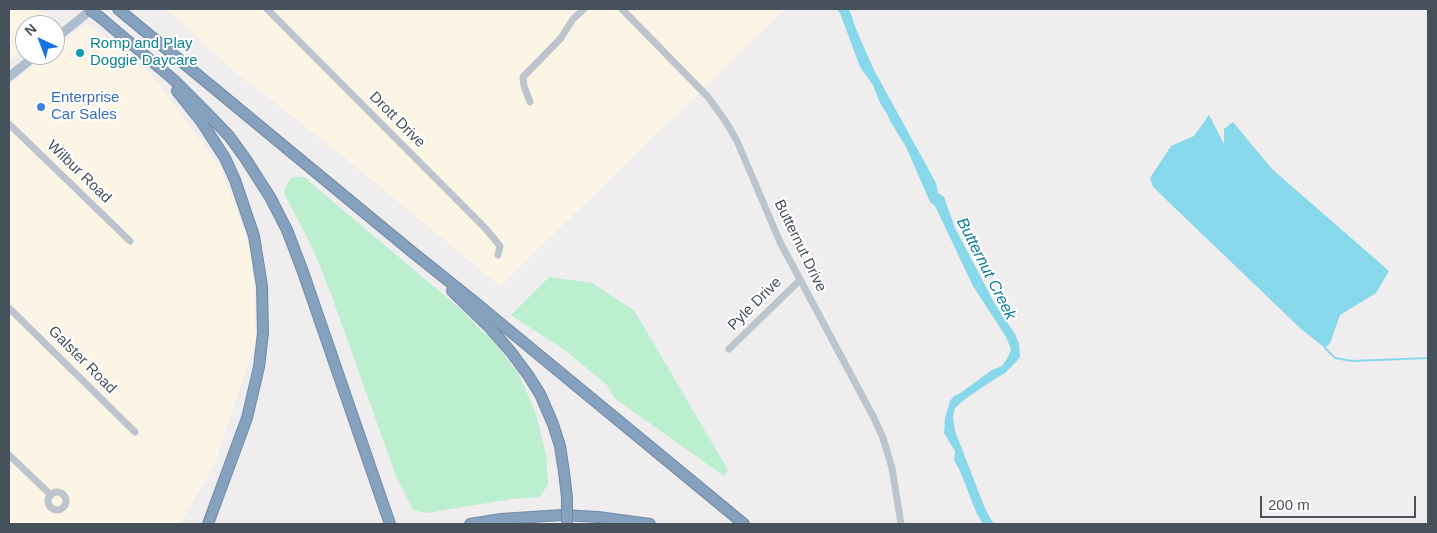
<!DOCTYPE html>
<html>
<head>
<meta charset="utf-8">
<style>
  body { margin:0 }
  #map { position:relative; width:1437px; height:533px; overflow:hidden; background:#f0edee; font-family:Helvetica,sans-serif }
  canvas { display:block }
  .frame { position:absolute; inset:0; border:10px solid #46515b; pointer-events:none }
  .north { position:absolute; left:15px; top:15px; width:50px; height:50px; box-sizing:border-box; background:#fff; border:1px solid #b5b9bd; border-radius:50%; rotate:317deg; font-size:14px; font-weight:700; line-height:20px; text-align:center; color:#46515b }
  .north::after { content:''; display:block; margin:auto; width:18px; height:22px; background:#1771e0; clip-path:polygon(50% 0,100% 100%,50% 72%,0 100%) }
  .scale { position:absolute; left:1260px; top:496px; width:156px; height:22px; box-sizing:border-box; border:2px solid #46515b; border-top:0; padding-left:6px; font-size:15px; line-height:18px; white-space:nowrap; color:#46515b; -webkit-text-stroke:4px #fff; paint-order:stroke }
</style>
</head>
<body>
<div id="map">
<canvas width="1437" height="533"></canvas>
<div class="frame"></div>
<div class="north">N</div>
<div class="scale">200 m</div>
</div>
<script>
const context = document.querySelector('canvas').getContext('2d');
context.lineJoin = 'round';
function paint(path, color) { context.fillStyle = color; context.fill(path, 'evenodd'); }
const poly = rows => new Path2D(rows.map(r => 'M' + r).join(''));
function trace(path, color, width, dash) { context.strokeStyle = color; context.lineWidth = width; context.lineCap = dash ? 'butt' : 'round'; context.setLineDash(dash || []); context.stroke(path); }
function write(font, color, halo, rows, align = 'center') {
  context.font = font + ' Helvetica,sans-serif'; context.lineWidth = 4; context.setLineDash([]); context.textBaseline = 'middle'; context.strokeStyle = halo; context.fillStyle = color; for (const [text, x, y, turn = 0] of rows) {
    context.save(); context.translate(x, y); context.rotate((+turn || 0) * Math.PI / 180); context.textAlign = isNaN(turn) ? turn : align; if (halo) context.strokeText(text, 0, 0); context.fillText(text, 0, 0); context.restore();
  }
}
paint(poly([
  [9,9,38,9,57,22,53,25,25,25,25,48,9,62],
  [167,9,785,9,500,286,337,151,229,67],
  [87,23,151,74,221,169,252,252,256,339,215,464,180,524,9,524,9,85,46,55,55,55,55,48]
]), '#fcf5e6');
paint(poly([
  [292,177,304,177,464,312,482,332,489,335,518,373,535,411,546,455,548,484,540,497,512,499,427,513,413,510,396,476,331,294,312,247,284,193,287,184],
  [549,277,592,283,634,310,728,470,724,476,614,398,607,385,566,351,511,315]
]), '#bbefcf');
paint(poly([
  [836,9,848,9,850,11,856,29,874,70,936,183,938,193,944,197,955,228,995,304,1015,334,1019,344,1020,357,1016,362,1005,373,987,384,964,400,955,408,953,417,955,431,984,506,989,516,994,524,983,524,976,512,960,471,954,460,955,451,944,433,945,418,950,401,954,396,959,394,992,370,1002,366,1008,357,1011,349,1006,337,973,286,935,206,930,202,906,147,890,121,887,114,880,103,873,85,860,67,840,13],
  [1209,115,1224,144,1224,129,1233,122,1272,169,1389,271,1376,293,1340,315,1330,343,1325,348,1301,329,1153,187,1150,178,1171,146,1194,136]
]), '#88d8ec');
trace(poly([
  [1325,348,1335,358,1352,361,1428,358]
]), '#88d8ec', 2);
const highway = poly([
  [118,9,411,251,471,299,744,524],
  [101,18,174,80,206,112,229,136,245,158,270,197,287,230,303,272,390,524],
  [177,91,201,121,225,158,235,180,254,236,262,286,263,333,259,367,247,418,208,524],
  [452,291,491,329,511,352,528,375,540,394,553,424,560,446,564,472,567,498],
  [470,524,501,519,562,515,598,517,650,524]
]);
trace(highway, '#708ca9', 12);
trace(poly([
  [267,9,486,229,500,246,498,255],
  [622,9,708,97,726,122,737,141,780,242,874,418,883,438,892,468,901,524],
  [530,102,524,86,523,77,561,38,573,19,584,9],
  [9,124,130,241],
  [9,308,135,432],
  [729,349,800,280],
  [9,455,51,495],
  '48 501a9 9 0 1 1 18 0a9 9 0 1 1-18 0Z'
]), '#bcc5cd', 7);
trace(poly([
  [55,39,92,9],
  [9,77,36,55]
]), '#adbdcd', 9);
trace(highway, '#85a1bd', 10);
const highwayBridge = poly([
  [89,9,101,18],
  [567,498,567,524]
]);
trace(highwayBridge, '#708ca9', 12, []);
trace(highwayBridge, '#85a1bd', 10);
for (const [x, y, r, color] of [
  [80,53,5,"#0f9aa8"],
  [41,107,5,"#3f7fe0"]
]) { const dot = new Path2D(); dot.arc(x, y, r, 0, 2 * Math.PI); context.fillStyle = color; context.fill(dot); trace(dot, '#fff', 2); }
write('15px', '#0d838f', '#fff', [
  ["Romp and Play",90,44],
  ["Doggie Daycare",90,61]
], 'left');
write('15px', '#366cbe', '#fff', [
  ["Enterprise",51,98],
  ["Car Sales",51,115]
], 'left');
write('15px', '#46515b', '#fff', [
  ["Drott Drive",397,120,45],
  ["Wilbur Road",79,172,44],
  ["Butternut Drive",800,246,64],
  ["Pyle Drive",755,304,-45],
  ["Galster Road",82,360,45]
]);
write('italic 16px', '#0c7d9a', '#fff', [
  ["Butternut Creek",986,269,63]
]);
</script>
</body>
</html>
